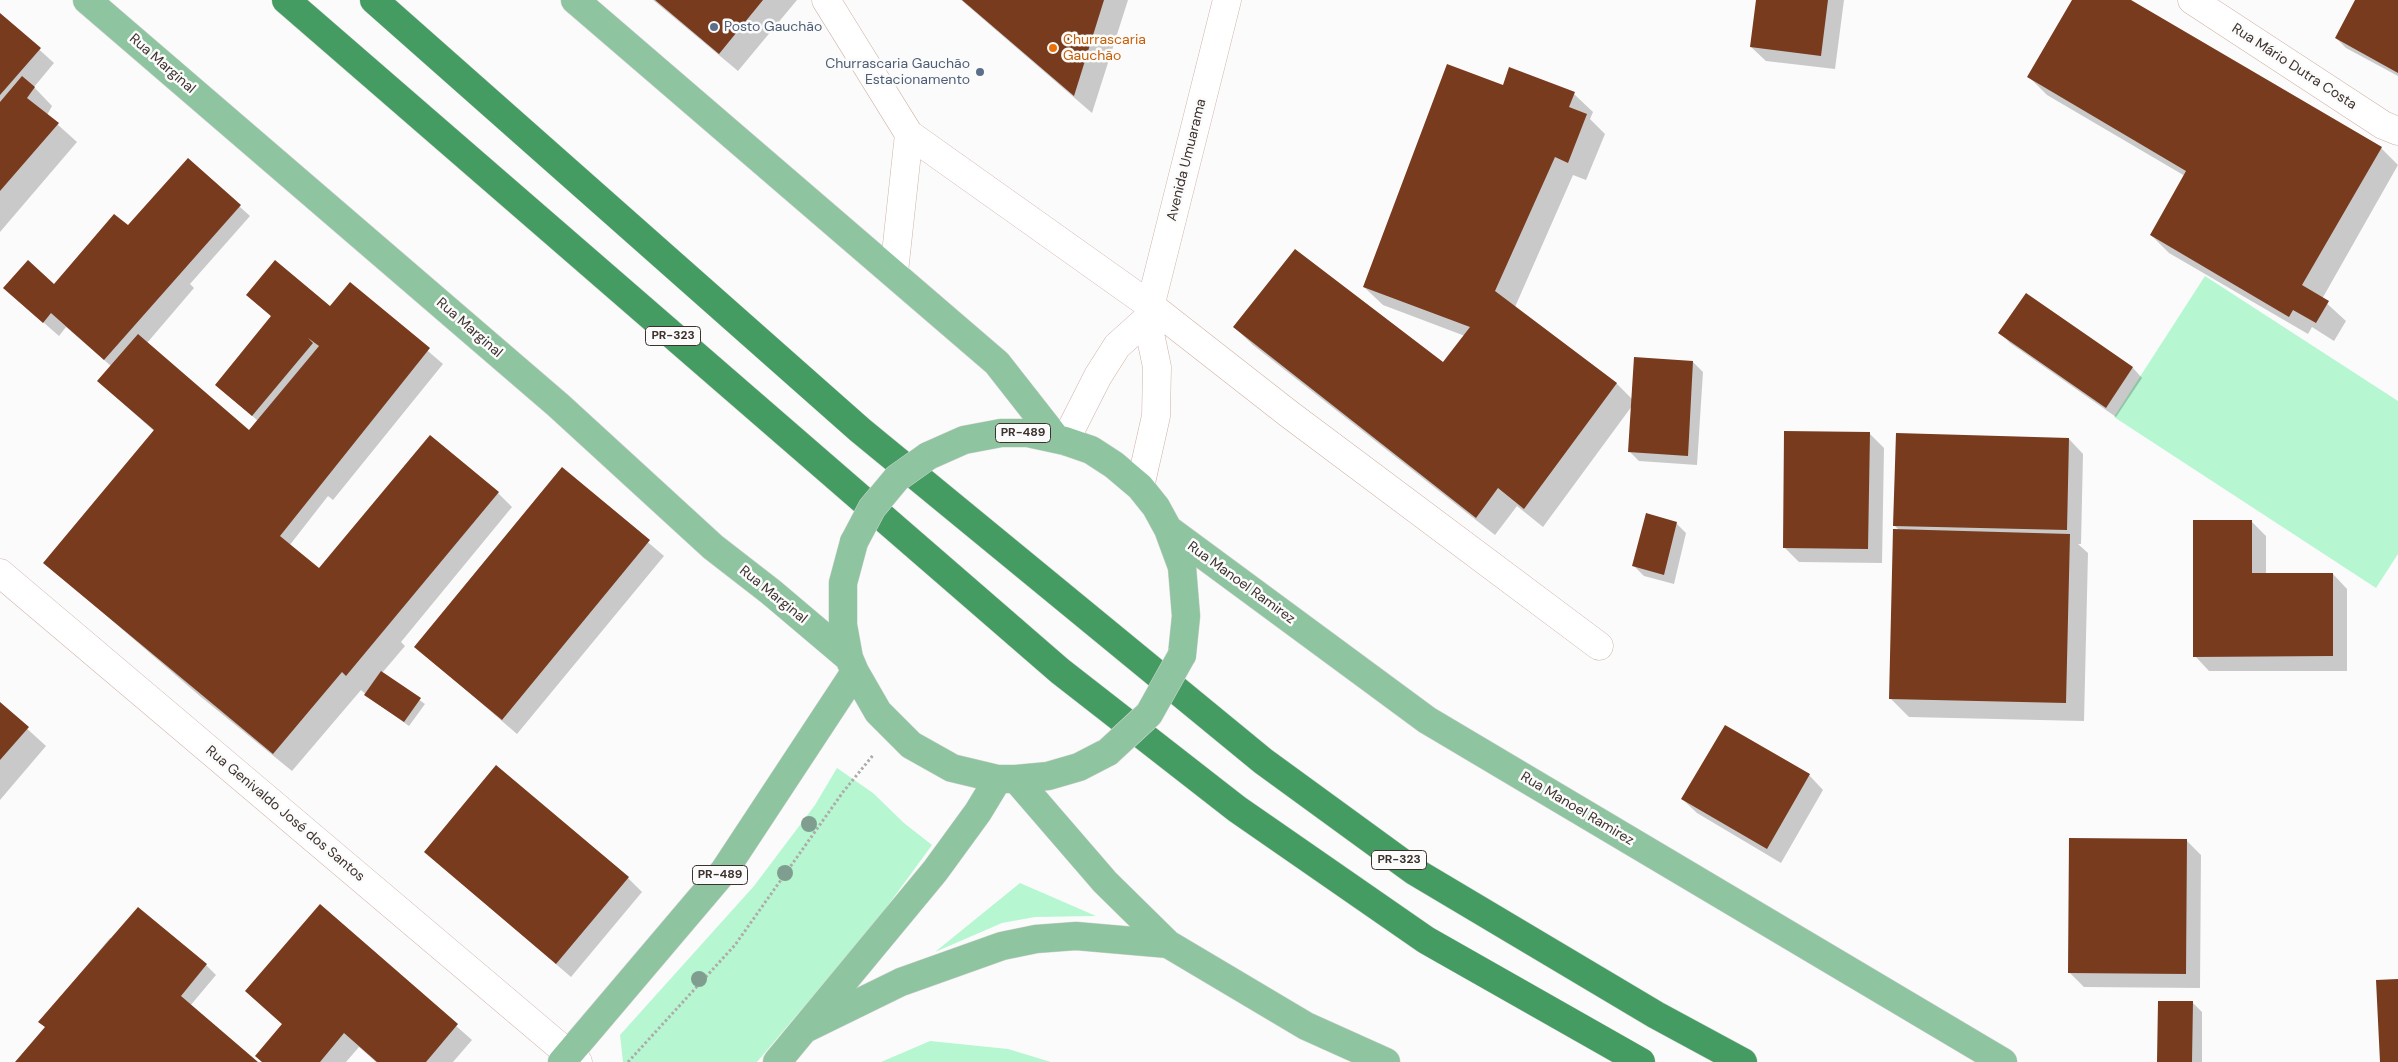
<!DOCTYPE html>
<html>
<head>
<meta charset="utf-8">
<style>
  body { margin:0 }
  canvas { display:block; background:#fbfbfb }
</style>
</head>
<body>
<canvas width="2398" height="1062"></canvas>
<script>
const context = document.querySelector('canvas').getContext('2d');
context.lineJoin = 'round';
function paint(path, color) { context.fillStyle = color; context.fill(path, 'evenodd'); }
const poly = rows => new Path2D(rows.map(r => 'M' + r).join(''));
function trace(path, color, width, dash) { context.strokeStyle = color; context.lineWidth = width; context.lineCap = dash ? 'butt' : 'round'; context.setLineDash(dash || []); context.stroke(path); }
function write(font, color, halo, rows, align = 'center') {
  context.font = font + ' "DM Sans",sans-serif'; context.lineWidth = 5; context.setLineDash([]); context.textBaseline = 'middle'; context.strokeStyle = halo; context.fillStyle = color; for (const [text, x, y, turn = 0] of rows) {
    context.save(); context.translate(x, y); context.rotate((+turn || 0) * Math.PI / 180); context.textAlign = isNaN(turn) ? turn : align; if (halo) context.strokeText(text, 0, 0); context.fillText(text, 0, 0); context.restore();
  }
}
paint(poly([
  [2205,276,2398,401,2398,554,2376,588,2114,417],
  [837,768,873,793,904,823,932,845,875,923,757,1062,623,1062,620,1035,754,886,815,805],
  [1020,883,1096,916,1035,917,1002,923,935,952],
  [930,1041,1008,1049,1051,1062,881,1062]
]), '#b6f7d1');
paint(poly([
  [653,0,797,0,738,71],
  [961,0,1128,0,1092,113],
  [1757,0,1844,0,1835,69,1766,61,1751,47],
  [2073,0,2128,0,2381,148,2398,165,2322,299,2346,321,2334,341,2312,327,2308,334,2169,253,2151,235,2185,176,2047,95,2029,77],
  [2356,0,2398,0,2398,76,2346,48,2336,38],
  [0,14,54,63,34,87,52,106,47,115,77,142,0,232],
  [1504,87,1574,94,1593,112,1590,119,1605,134,1586,180,1573,175,1515,307,1617,384,1633,400,1693,362,1703,372,1697,465,1639,461,1629,451,1632,406,1543,527,1517,506,1495,535,1253,345,1234,327,1443,364,1465,336,1383,305,1364,287],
  [188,160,250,216,190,284,194,288,147,343,250,432,258,421,217,385,272,317,247,295,330,308,350,284,443,364,333,500,328,496,289,546,325,576,498,493,512,507,401,642,405,646,382,673,425,704,409,726,371,699,361,690,292,771,201,697,45,563,154,431,98,381,111,366,66,327,59,336,20,302,141,239],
  [2026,295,2133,368,2142,378,2116,417,2010,343,2000,333],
  [1869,433,1884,448,1882,563,1799,562,1784,547],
  [2069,439,2083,454,2081,544,2078,544,2088,553,2084,721,1909,717,1891,699,1900,531,1894,525],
  [562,469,664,556,517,734,416,647],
  [2252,522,2266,536,2266,574,2333,574,2347,589,2347,671,2209,671,2195,656],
  [1676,523,1686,533,1674,584,1644,576,1634,566],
  [0,704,46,746,0,800],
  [1809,775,1823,790,1781,863,1697,813,1682,799],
  [2186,840,2201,855,2200,988,2084,987,2070,973],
  [425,852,628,878,642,892,571,977],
  [320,906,472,1040,453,1062,376,1062,359,1047,346,1062,263,1062,283,1025,247,991],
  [110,938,206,965,216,975,190,1006,256,1062,17,1062,46,1028,40,1021],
  [2192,1002,2202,1012,2202,1062,2158,1062]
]), '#0003');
paint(poly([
  [655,0,763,0,719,54],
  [962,0,1104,0,1074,96],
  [1756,0,1828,0,1821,56,1750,47],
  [2072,0,2131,0,2382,147,2302,285,2329,301,2316,323,2293,310,2289,317,2150,235,2186,171,2027,77],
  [2355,0,2398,0,2398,73,2335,38],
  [0,13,41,48,0,95],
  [1447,64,1503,85,1509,67,1575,92,1569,107,1587,114,1568,163,1555,157,1495,291,1617,383,1524,509,1498,488,1476,518,1233,327,1295,249,1443,362,1470,327,1363,287],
  [22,76,35,87,27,98,59,123,0,191,0,102],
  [188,158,241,205,104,360,51,313,43,323,3,288,28,260,54,284,114,214,128,225],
  [275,260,330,306,350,282,430,348,280,536,319,568,430,435,499,492,346,676,342,672,273,754,43,563,154,430,97,381,138,334,249,430,319,346,308,338,313,343,252,416,215,385,271,316,246,295],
  [2026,293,2133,367,2106,408,1998,333],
  [1634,357,1693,361,1688,456,1628,452],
  [1784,431,1870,432,1868,549,1783,548],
  [1896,433,2069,438,2067,530,1893,526],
  [562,467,650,540,502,720,414,647],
  [1646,513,1677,522,1664,575,1632,566],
  [2193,520,2252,520,2252,573,2333,573,2333,656,2193,657],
  [1893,529,2070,534,2066,703,1889,699],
  [381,671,421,698,404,722,364,695],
  [0,702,29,727,0,760],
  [1725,725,1810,774,1767,849,1681,799],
  [496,765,629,877,556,964,424,852],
  [2069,838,2187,839,2186,974,2068,973],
  [320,904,458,1024,426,1062,377,1062,344,1033,320,1062,262,1062,255,1056,282,1024,245,991],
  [138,907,207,964,181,996,258,1062,15,1062,45,1027,38,1022],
  [2398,979,2398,1062,2380,1062,2376,980],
  [2158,1001,2193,1001,2192,1062,2157,1062]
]), '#793b1e');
const minor = poly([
  [826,0,909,134,1151,306,1289,414,1599,646],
  [2192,0,2383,125,2398,131],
  [894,272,909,134],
  [1065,441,1098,376,1117,346,1147,319],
  [1140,487,1156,416,1157,367,1147,319,1227,0],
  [0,573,578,1062]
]);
const major = poly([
  [87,0,558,405,713,547,771,592,849,658],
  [575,0,997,363,1055,437],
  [928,456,964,440,1001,433,1028,433,1065,441,1091,450,1114,465,1140,487,1156,507,1168,529,1182,567,1186,616,1182,655],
  [1168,529,1427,720,2003,1062],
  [854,542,843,583,843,625,849,658,855,672,878,712,911,745,952,768,998,779,1016,779,1048,776,1079,767,1108,752],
  [1016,779,1105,882,1168,944,1306,1026,1386,1062],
  [805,1029,901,982,1002,946,1036,939,1076,936,1168,944],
  [562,1062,724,871,855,672],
  [777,1062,935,871,978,812,998,779]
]);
const highway = poly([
  [286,0,1060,671,1237,809,1426,940,1641,1062],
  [374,0,860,430,1263,761,1414,871,1656,1015,1743,1062]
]);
trace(minor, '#cfb2a6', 29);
trace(major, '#d8d6d5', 29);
trace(highway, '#d8d6d5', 29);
trace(poly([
  [628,1062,735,945,843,792,874,754]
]), '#afaba9', 3, [2.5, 2.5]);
trace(minor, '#fff', 28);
trace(major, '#8fc4a1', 28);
trace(highway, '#449c62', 28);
const majorBridge = poly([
  [854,542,872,508,897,478,928,456],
  [1108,752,1149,714,1182,655]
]);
trace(majorBridge, '#d8d6d5', 29, []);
trace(majorBridge, '#8fc4a1', 28);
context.fillStyle = '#7f9e8f';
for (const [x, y] of [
  [809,824],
  [785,873],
  [699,979]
]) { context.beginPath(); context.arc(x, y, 8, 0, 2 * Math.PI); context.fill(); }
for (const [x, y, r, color] of [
  [714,27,5,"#5c6f8a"],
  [1053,48,5,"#e8710a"],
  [980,72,5,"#5c6f8a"]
]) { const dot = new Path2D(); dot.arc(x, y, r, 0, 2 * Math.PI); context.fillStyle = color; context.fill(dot); trace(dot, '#fbfbfb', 2); }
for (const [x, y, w] of [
  [673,336,55],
  [1023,433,55],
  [1399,860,55],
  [720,875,55]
]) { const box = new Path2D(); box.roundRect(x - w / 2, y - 9.5, w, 19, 4); context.fillStyle = '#fbfbfb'; context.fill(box); trace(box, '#3d322d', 1); }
write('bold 12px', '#3d322d', null, [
  ["PR-323",673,336],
  ["PR-489",1023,433],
  ["PR-323",1399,860],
  ["PR-489",720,875]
]);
write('14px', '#4e5e75', '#fbfbfb', [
  ["Posto Gauchão",724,27],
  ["Churrascaria Gauchão",970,64,"right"],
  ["Estacionamento",970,80,"right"]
], 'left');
write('14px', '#c56008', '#fbfbfb', [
  ["Churrascaria",1063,40],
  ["Gauchão",1063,56]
], 'left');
write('14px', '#3d322d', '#fbfbfb', [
  ["Rua Marginal",162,64,41],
  ["Rua Mário Dutra Costa",2294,67,33],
  ["Avenida Umuarama",1187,160,-76],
  ["Rua Marginal",469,328,41],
  ["Rua Manoel Ramirez",1241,583,36],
  ["Rua Marginal",773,595,39],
  ["Rua Manoel Ramirez",1577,809,31],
  ["Rua Genivaldo José dos Santos",285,814,40]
]);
</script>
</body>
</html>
